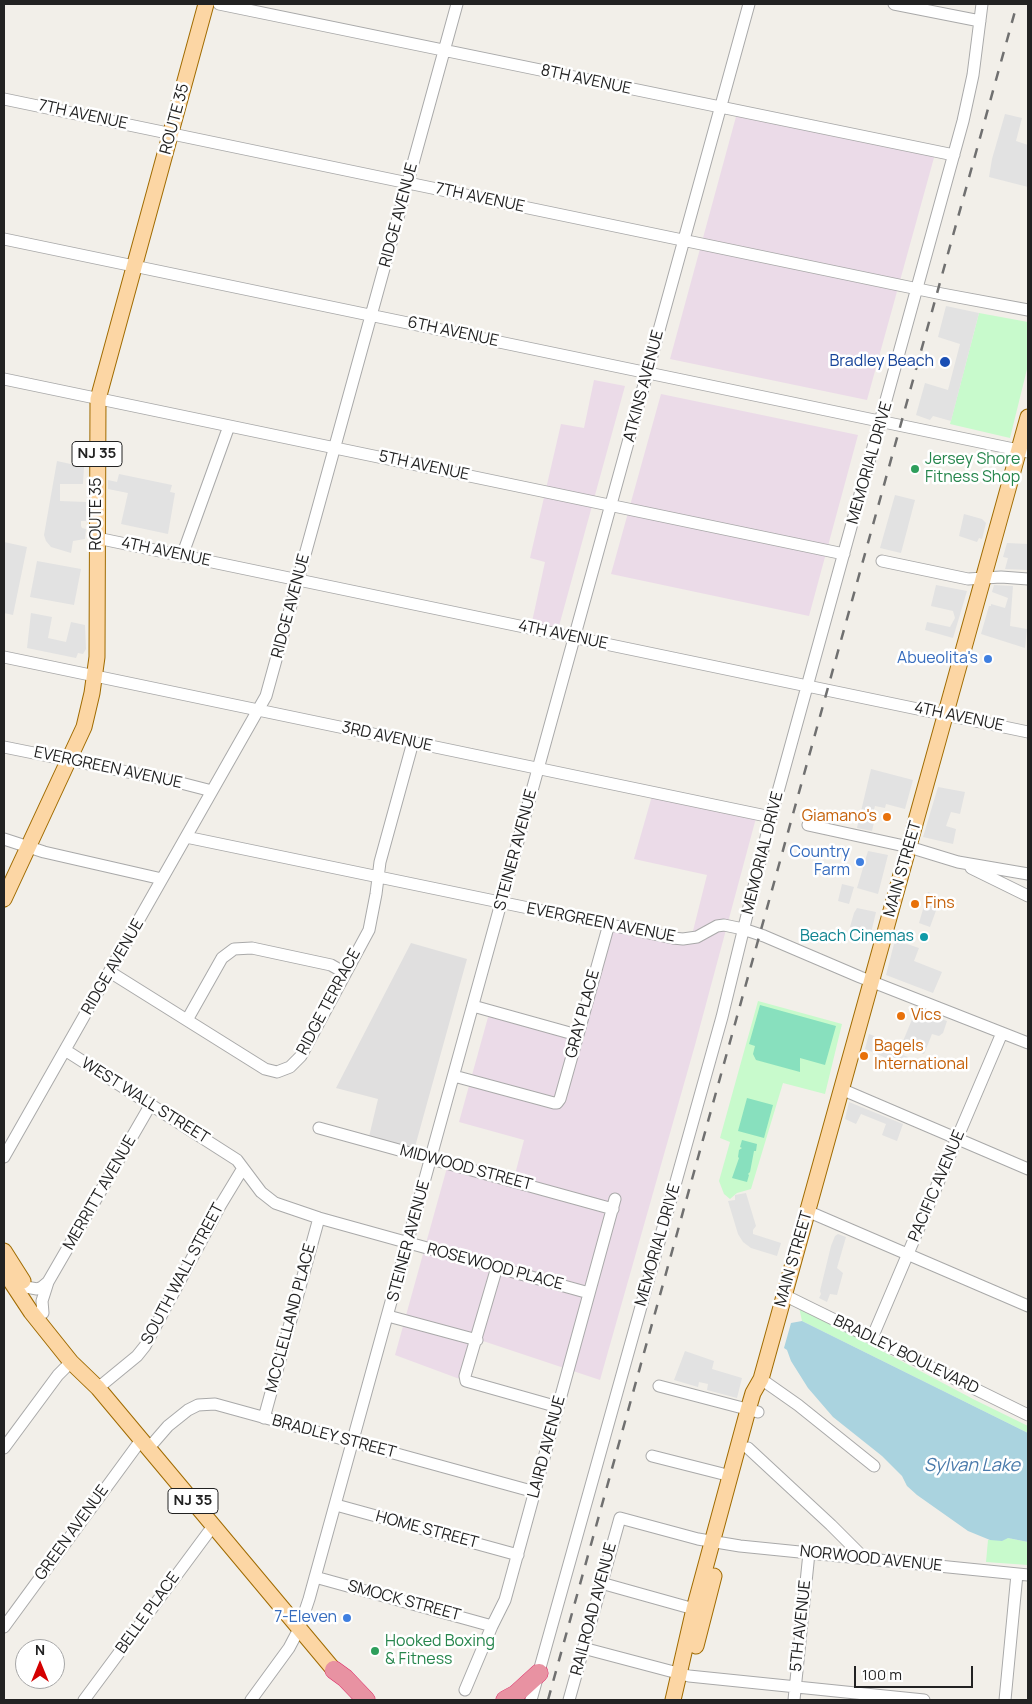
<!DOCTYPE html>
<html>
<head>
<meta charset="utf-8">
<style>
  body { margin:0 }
  #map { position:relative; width:1032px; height:1704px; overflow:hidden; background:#f2efe9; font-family:Manrope,sans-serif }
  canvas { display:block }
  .frame { position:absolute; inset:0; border:5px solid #222; pointer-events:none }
  .north { position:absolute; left:15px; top:1639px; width:50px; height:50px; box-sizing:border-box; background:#fff; border:1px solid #a7a7a7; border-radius:50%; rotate:0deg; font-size:14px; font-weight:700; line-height:20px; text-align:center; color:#222 }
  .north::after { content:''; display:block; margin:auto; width:18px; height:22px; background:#d40000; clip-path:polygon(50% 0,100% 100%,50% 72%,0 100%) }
  .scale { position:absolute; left:854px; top:1666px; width:119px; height:22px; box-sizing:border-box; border:2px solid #222; border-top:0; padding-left:6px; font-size:15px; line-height:18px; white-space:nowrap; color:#222; -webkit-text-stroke:4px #fff; paint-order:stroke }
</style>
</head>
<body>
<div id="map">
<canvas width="1032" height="1704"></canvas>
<div class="frame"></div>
<div class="north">N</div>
<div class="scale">100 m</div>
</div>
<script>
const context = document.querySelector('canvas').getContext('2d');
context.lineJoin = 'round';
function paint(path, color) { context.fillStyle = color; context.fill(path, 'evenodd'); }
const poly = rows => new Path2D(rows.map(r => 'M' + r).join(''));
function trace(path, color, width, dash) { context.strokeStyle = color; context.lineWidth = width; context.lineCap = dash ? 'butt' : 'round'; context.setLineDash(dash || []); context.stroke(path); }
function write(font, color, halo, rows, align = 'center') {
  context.font = font + ' Manrope,sans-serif'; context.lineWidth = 5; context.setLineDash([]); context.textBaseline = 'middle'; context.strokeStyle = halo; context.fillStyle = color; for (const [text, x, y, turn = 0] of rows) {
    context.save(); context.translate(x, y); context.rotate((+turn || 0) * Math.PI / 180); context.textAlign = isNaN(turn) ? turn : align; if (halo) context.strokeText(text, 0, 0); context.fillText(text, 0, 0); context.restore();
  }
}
paint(poly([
  [411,943,467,959,413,1154,368,1141,378,1099,336,1088]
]), '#e0dfdf');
paint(poly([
  [737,113,935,154,867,400,670,359],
  [594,380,625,386,556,637,530,631,545,562,530,558,561,424,584,428],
  [661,394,858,435,809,616,611,574],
  [652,796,756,818,695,1045,600,1380,477,1339,465,1381,395,1355,448,1164,513,1182,524,1140,459,1122,490,1010,581,1038,613,929,691,939,707,875,634,859]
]), '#ebdbe8');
paint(poly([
  [979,313,1028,322,1028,365,1010,438,950,424],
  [758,1001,842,1024,825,1094,783,1083,751,1189,737,1193,730,1199,724,1194,719,1181,730,1142,720,1138],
  [799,1307,975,1400,1028,1426,1028,1433,802,1321],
  [1008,1538,1028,1542,1028,1565,986,1562,988,1540]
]), '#c8facc');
paint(poly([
  [760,1005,836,1026,825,1065,800,1058,800,1072,756,1060,753,1054,755,1046,749,1044],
  [747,1098,773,1105,764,1138,738,1131],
  [742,1140,757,1144,756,1151,754,1151,750,1172,748,1174,749,1175,747,1182,732,1178,739,1158,738,1157,739,1150,742,1148,740,1147]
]), '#88e0be');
paint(poly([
  [1005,114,1022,118,1016,141,1028,145,1028,187,989,177,992,159],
  [946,306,979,313,951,421,933,416,930,420,916,415,925,383,948,390,960,344,938,337],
  [57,461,84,467,83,484,60,484,60,501,86,502,86,521,81,521,81,526,82,528,86,529,85,539,73,541,71,553,51,547,46,541,44,535],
  [119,474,172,485,170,492,175,493,168,534,121,524,128,493,108,489,108,480,117,482],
  [895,495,915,500,901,553,880,548],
  [964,514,982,519,986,523,982,539,979,538,977,542,959,536],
  [4,542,27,547,13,615,4,613],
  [1007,543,1028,544,1028,570,1005,569,1008,558,1003,557],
  [37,561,81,569,74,605,30,597],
  [936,585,967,591,953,638,925,630,927,622,950,627,955,618,953,611,931,606],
  [994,585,1013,586,1010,626,1027,629,1025,648,981,634,989,606,991,606,991,604,1005,608,1008,598,992,592],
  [31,613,52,617,48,638,66,642,71,622,85,625,86,649,83,654,78,653,76,658,27,648],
  [871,769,913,780,905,809,886,804,885,808,875,806,872,817,875,818,872,831,857,828],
  [938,787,965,792,960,814,951,812,946,826,956,829,953,844,923,837],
  [868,851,888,855,878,894,857,888],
  [842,884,854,887,849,904,838,901],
  [928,892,941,897,930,927,919,923],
  [857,908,876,912,871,933,850,927,854,913],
  [895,940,919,948,914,961,942,972,933,993,886,975],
  [922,1012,947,1021,943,1033,939,1036,932,1034,924,1054,906,1048,903,1055,919,1062,915,1070,865,1049,869,1034,901,1046,913,1017,919,1019],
  [849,1102,903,1124,897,1141,882,1135,886,1124,861,1114,856,1124,845,1119],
  [746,1193,756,1226,753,1230,753,1234,781,1243,777,1256,751,1248,743,1242,738,1234,728,1201,735,1200,735,1195],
  [838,1234,846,1237,837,1268,843,1273,837,1295,830,1294,827,1302,819,1298,821,1294,820,1291,831,1246,835,1236],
  [685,1351,714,1361,712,1369,742,1378,737,1398,707,1390,708,1384,699,1382,698,1387,674,1380]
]), '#e2e2e2');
paint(poly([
  [802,1321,1028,1433,1028,1542,1008,1538,1002,1541,990,1540,968,1531,917,1495,907,1486,902,1476,882,1456,833,1417,808,1388,791,1361,787,1350,784,1348,791,1323]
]), '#aad3df');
const minor = poly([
  [219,4,954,155],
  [894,4,980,21],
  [4,99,942,294,1028,310],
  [4,239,1028,452],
  [4,379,844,554],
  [97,538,1028,732],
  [182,556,229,426],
  [882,561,968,579,1001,577,1028,579],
  [4,657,771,817],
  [4,747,177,782,212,791],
  [808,825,909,847,958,862,1028,874],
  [186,837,673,938,683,939,697,937,717,926,724,925,743,929,764,936,860,977,1028,1043],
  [4,839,44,852,162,879],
  [971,868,1028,896],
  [110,972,265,1069,277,1072,290,1067,301,1056,369,930,376,894,380,862,413,742],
  [473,1006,577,1035],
  [187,1020,222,958,234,949,252,948,331,965,345,973],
  [65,1050,237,1160,261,1192,275,1203,319,1218,589,1293],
  [454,1076,554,1103,557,1103,560,1099,609,924],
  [841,1089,1028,1169],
  [319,1128,613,1209],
  [4,1157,266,696,457,4],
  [807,1211,1028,1306],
  [497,1267,465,1376,466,1381,558,1407],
  [26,1287,37,1289,42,1287,48,1282],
  [784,1295,1028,1415],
  [43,1313,42,1301,48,1282,151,1104],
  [388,1316,477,1340],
  [872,1338,1002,1033],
  [761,1379,798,1405,874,1466],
  [659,1386,758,1412],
  [98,1388,137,1356,145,1346,220,1206,243,1168],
  [264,1418,319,1218],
  [4,1448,58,1375,71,1362],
  [748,1448,831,1525,864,1558],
  [148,1449,168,1426,188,1410,198,1405,215,1404,535,1492],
  [652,1456,731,1476],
  [336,1505,518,1555],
  [315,1577,492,1626],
  [601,1583,694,1609],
  [4,1627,141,1440],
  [583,1648,689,1676,924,1700],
  [465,1690,492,1626,505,1600,615,1199],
  [84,1700,213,1526],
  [251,1700,289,1648,299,1629,309,1599,749,4],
  [531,1700,722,1017,771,817,963,121,973,75,982,4],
  [569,1700,620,1518,698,1539,740,1546,1028,1575],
  [794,1700,809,1553],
  [1005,1700,1017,1574]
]);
const major = poly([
  [4,899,84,727,92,693,97,657,98,399,206,4],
  [4,1251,23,1281],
  [4,1271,31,1312,71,1362,98,1388,334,1670],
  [696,1646,714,1576],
  [673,1700,694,1609,748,1410,753,1393,761,1379,1028,417]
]);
const highway = poly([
  [334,1670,345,1678,366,1700],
  [505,1700,516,1694,539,1673]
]);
trace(minor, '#a9a9a9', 13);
trace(major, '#a06b00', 17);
trace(highway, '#dc2a67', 19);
trace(minor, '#fff', 11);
trace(major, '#fcd6a4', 15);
trace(highway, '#e892a2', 18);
trace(poly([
  [548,1700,1017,4]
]), '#707070', 2.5, [10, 10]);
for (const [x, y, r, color] of [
  [945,362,6,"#1a4fb4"],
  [915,469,5,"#2e9e5b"],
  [988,659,5,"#3f7fe0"],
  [887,817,5,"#e8710a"],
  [860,862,5,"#3f7fe0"],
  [915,904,5,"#e8710a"],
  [924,937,5,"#0f9aa8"],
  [901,1016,5,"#e8710a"],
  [864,1056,5,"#e8710a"],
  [347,1618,5,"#3f7fe0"],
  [375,1651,5,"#2e9e5b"]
]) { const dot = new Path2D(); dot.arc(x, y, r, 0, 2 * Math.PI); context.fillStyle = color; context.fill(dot); trace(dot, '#fff', 2); }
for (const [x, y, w] of [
  [97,454,50],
  [193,1501,50]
]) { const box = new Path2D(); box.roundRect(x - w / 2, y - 12.5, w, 25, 4); context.fillStyle = '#fff'; context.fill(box); trace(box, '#222', 1); }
write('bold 15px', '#222', null, [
  ["NJ 35",97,454],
  ["NJ 35",193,1501]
]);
write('16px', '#222', '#fff', [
  ["8TH AVENUE",586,80,12],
  ["7TH AVENUE",83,115,12],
  ["ROUTE 35",175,119,-75],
  ["7TH AVENUE",480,198,12],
  ["RIDGE AVENUE",399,215,-75],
  ["6TH AVENUE",453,332,12],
  ["ATKINS AVENUE",644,386,-75],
  ["MEMORIAL DRIVE",870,463,-74],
  ["5TH AVENUE",424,466,12],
  ["ROUTE 35",97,514,-90],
  ["4TH AVENUE",166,552,12],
  ["RIDGE AVENUE",291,606,-75],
  ["4TH AVENUE",563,635,12],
  ["4TH AVENUE",959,717,12],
  ["3RD AVENUE",387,737,12],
  ["EVERGREEN AVENUE",108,768,12],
  ["STEINER AVENUE",516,850,-75],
  ["MEMORIAL DRIVE",763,853,-76],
  ["MAIN STREET",903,869,-74],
  ["EVERGREEN AVENUE",601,923,11],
  ["RIDGE AVENUE",113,967,-60],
  ["RIDGE TERRACE",329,1002,-62],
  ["GRAY PLACE",583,1014,-75],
  ["WEST WALL STREET",145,1101,32],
  ["MIDWOOD STREET",466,1168,15],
  ["PACIFIC AVENUE",937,1186,-67],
  ["MERRITT AVENUE",100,1193,-60],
  ["STEINER AVENUE",409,1241,-75],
  ["MEMORIAL DRIVE",658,1245,-74],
  ["MAIN STREET",794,1259,-74],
  ["ROSEWOOD PLACE",495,1267,15],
  ["SOUTH WALL STREET",183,1274,-62],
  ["MCCLELLAND PLACE",291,1318,-75],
  ["BRADLEY BOULEVARD",906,1355,26],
  ["BRADLEY STREET",334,1437,15],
  ["LAIRD AVENUE",547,1447,-75],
  ["HOME STREET",427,1530,15],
  ["GREEN AVENUE",72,1533,-54],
  ["NORWOOD AVENUE",871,1559,6],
  ["SMOCK STREET",404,1601,15],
  ["RAILROAD AVENUE",594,1609,-75],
  ["BELLE PLACE",148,1613,-54],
  ["5TH AVENUE",801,1626,-84]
]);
write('16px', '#164399', '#fff', [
  ["Bradley Beach",934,362]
], 'right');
write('16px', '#27864d', '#fff', [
  ["Jersey Shore",925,460],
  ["Fitness Shop",925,478],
  ["Hooked Boxing",385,1642],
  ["& Fitness",385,1660]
], 'left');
write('16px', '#366cbe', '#fff', [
  ["Abueolita's",978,659],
  ["Country",850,853],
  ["Farm",850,871],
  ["7-Eleven",337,1618]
], 'right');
write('16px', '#c56008', '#fff', [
  ["Giamano's",877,817,"right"],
  ["Fins",925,904],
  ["Vics",911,1016],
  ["Bagels",874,1047],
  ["International",874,1065]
], 'left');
write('16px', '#0d838f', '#fff', [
  ["Beach Cinemas",914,937]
], 'right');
write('italic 18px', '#4a7aab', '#fff', [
  ["Sylvan Lake",972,1466]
]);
</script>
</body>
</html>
